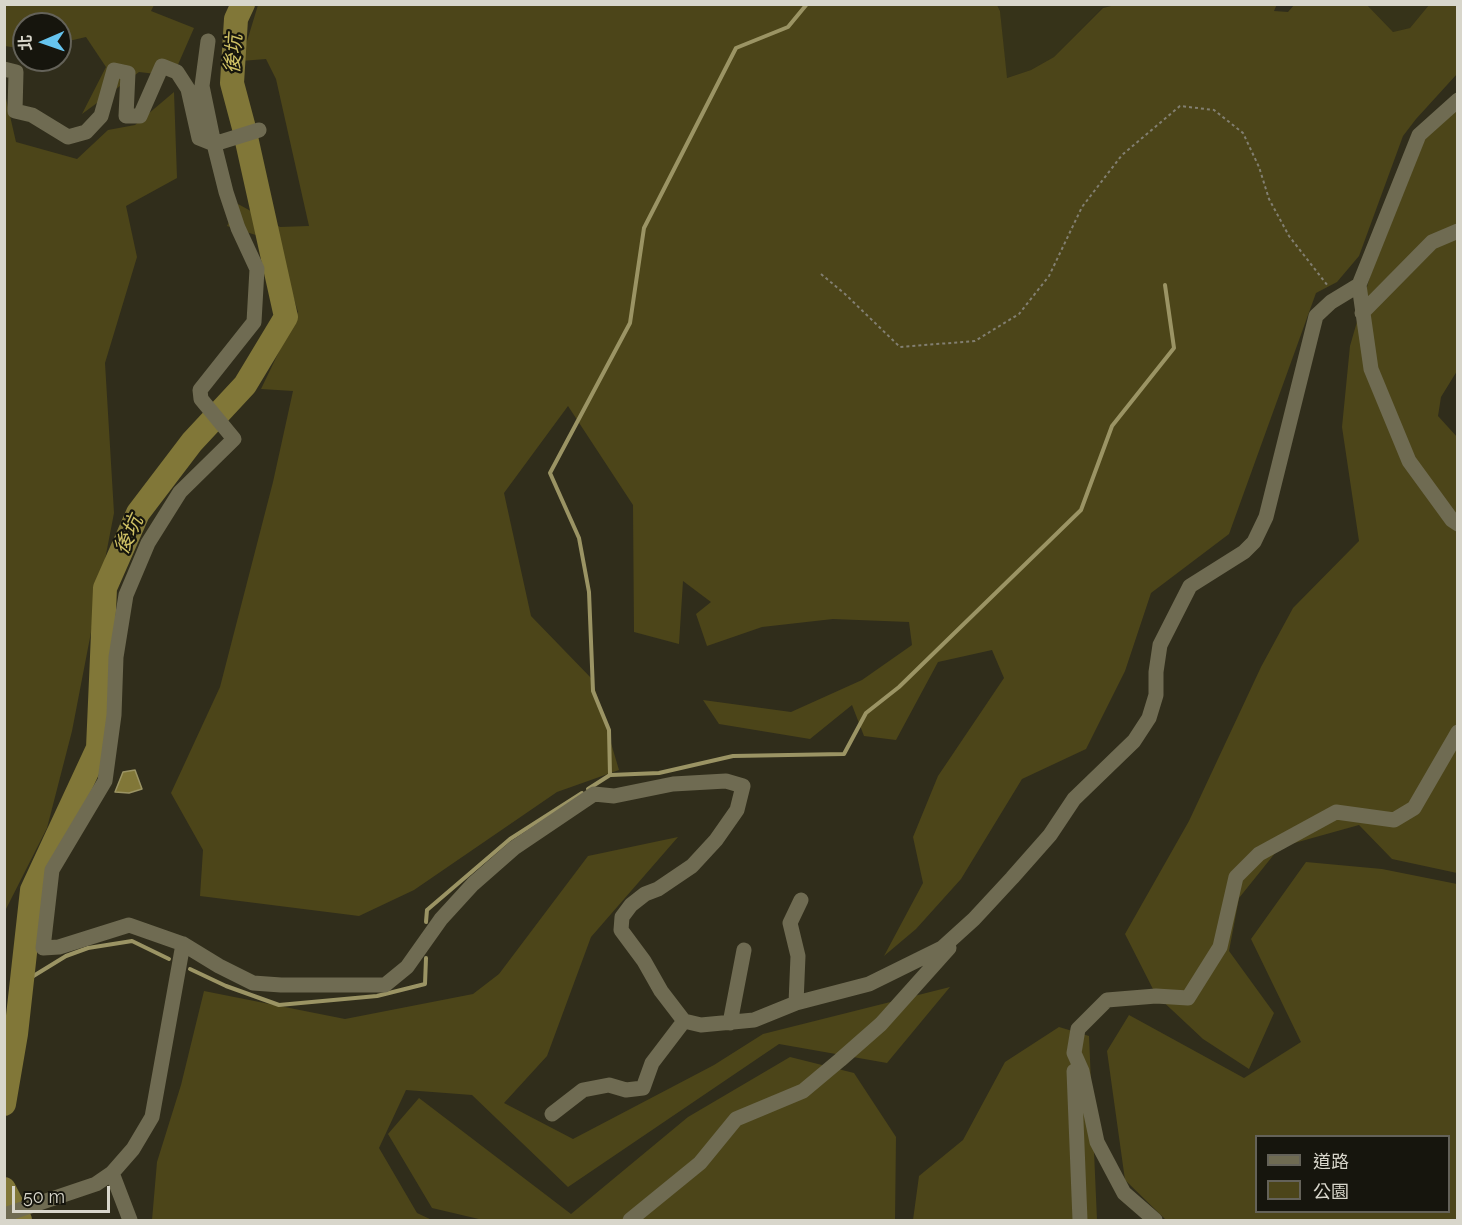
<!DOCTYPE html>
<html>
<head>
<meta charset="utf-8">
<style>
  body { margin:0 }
  #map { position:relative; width:1462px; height:1225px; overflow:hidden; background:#302d1b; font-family:Raleway,"Noto Sans TC",sans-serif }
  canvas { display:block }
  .frame { position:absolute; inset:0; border:6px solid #d8d6cb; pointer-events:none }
  .legend { position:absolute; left:1255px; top:1135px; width:195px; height:78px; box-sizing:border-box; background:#16150d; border:2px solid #646259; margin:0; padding:8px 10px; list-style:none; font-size:18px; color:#d8d6cb }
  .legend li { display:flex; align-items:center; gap:12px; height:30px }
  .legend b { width:30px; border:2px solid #646259 }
  .north { position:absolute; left:12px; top:12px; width:60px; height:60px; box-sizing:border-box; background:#16150d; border:2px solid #646259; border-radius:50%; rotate:268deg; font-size:16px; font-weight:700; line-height:24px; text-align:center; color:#d8d6cb }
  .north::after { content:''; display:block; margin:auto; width:21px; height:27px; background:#66c4ef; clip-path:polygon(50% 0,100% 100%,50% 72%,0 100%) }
  .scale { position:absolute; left:12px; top:1186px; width:98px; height:27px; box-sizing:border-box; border:3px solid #d8d6cb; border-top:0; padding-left:8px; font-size:18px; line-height:21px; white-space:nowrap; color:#d8d6cb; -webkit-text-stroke:4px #16150d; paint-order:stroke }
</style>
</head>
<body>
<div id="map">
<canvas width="1462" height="1225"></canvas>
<div class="frame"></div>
<ul class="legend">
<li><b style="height:8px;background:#6f6b52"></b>道路</li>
<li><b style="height:16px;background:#4c4519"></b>公園</li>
</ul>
<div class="north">北</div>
<div class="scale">50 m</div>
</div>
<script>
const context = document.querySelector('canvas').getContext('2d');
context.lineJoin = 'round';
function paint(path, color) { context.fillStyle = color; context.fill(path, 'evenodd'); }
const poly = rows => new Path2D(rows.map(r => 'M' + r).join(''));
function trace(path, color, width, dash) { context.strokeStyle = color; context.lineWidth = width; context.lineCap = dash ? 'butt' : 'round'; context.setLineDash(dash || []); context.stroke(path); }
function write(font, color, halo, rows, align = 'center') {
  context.font = font + ' Raleway,"Noto Sans TC",sans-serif'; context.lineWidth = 4.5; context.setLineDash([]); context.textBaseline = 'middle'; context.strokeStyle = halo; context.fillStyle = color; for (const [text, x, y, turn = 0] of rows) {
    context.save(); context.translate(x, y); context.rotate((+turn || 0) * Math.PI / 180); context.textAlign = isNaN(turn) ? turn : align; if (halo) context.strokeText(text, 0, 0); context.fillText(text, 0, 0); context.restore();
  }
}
paint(poly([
  [997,5,1115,5,1102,8,1054,57,1031,70,1006,78,1000,11],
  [1367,5,1429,5,1410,28,1393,32]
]), '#363319');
paint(poly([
  [1277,4,1274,11,1288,12,1294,5,1367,5,1393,32,1410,28,1429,5,1457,5,1457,74,1416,119,1403,136,1359,256,1337,282,1316,293,1229,534,1151,593,1125,671,1086,749,1022,779,961,879,916,929,884,956,923,883,913,837,938,776,1004,678,992,650,938,662,896,740,864,736,852,705,810,739,719,724,703,700,791,712,862,680,912,645,909,622,833,619,762,627,707,646,696,614,711,602,683,581,679,644,634,632,633,505,568,406,504,493,531,616,592,679,619,770,557,792,414,890,359,916,200,896,203,850,171,793,220,687,273,482,293,391,261,389,298,312,283,263,259,236,227,226,238,204,280,227,309,226,276,79,266,59,241,61,258,5,997,5,1000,11,1007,78,1031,70,1054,57,1103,8,1115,5],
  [4,5,154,5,151,11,194,28,173,76,139,72,82,114,106,67,86,37,60,43,60,24,24,24,24,49,5,46],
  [174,92,177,178,126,206,137,257,105,363,114,513,72,731,47,828,5,911,5,94,16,142,77,159,108,130,135,125],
  [1457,97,1457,371,1441,397,1438,416,1458,438,1457,873,1392,859,1359,825,1280,847,1239,898,1229,951,1274,1013,1249,1069,1203,1039,1156,995,1125,934,1189,821,1261,667,1293,608,1359,541,1342,427,1350,346,1371,273,1424,132],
  [678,837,591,937,547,1056,504,1103,573,1139,714,1065,763,1034,950,987,887,1063,779,1044,568,1187,472,1095,406,1090,379,1148,417,1213,432,1220,152,1220,157,1162,181,1085,204,991,345,1019,473,994,499,974,588,856],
  [1306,862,1382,869,1457,884,1457,1220,1166,1220,1125,1180,1107,1051,1129,1015,1244,1078,1301,1042,1251,939],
  [1256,1136,1448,1136,1448,1212,1256,1212],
  [1059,1027,1089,1036,1097,1220,913,1220,919,1176,963,1140,1005,1062],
  [790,1057,854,1073,896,1137,895,1220,483,1220,432,1208,388,1134,419,1098,571,1214,688,1117]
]), '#4c4519');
const water = poly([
  [135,770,142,789,129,793,115,792,123,772,135,770]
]);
paint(water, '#817738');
trace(water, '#9b9464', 1.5);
trace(poly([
  [611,775,659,773,733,756,844,754,866,713,899,687,1081,510,1112,426,1174,348,1165,285],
  [588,789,610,775,609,730,593,691,589,592,579,538,550,473,630,323,644,228,736,48,788,27,807,4],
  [426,922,427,910,510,839,582,793],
  [190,969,226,986,279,1005,377,996,425,984,426,958],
  [22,983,66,956,88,948,132,941,169,959]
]), '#9b9464', 4);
trace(poly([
  [4,1104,16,1034,32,890,98,748,105,588,138,513,192,442,245,385,286,317,244,128,232,83,236,19,243,4],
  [4,1189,20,1220]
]), '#817738', 24);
trace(poly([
  [821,274,845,294,900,347,975,341,1019,314,1049,276,1082,207,1122,155,1180,106,1214,110,1243,133,1259,167,1269,199,1289,236,1328,286]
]), '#827f71', 2, [3, 3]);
trace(poly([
  [4,69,16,72,15,111,32,115,68,137,86,132,101,116,114,70,128,73,126,116,140,116,162,66,177,72,188,89,199,138,214,144,259,130],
  [1359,285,1371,369,1409,461,1452,520,1458,524],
  [1362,313,1432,242,1458,231],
  [183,944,129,925,59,947,43,948,52,870,105,781,114,715,116,657,126,595,148,543,180,492,234,439,201,399,200,390,254,322,257,269,238,228,226,192,214,144,202,86,208,41],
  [796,1003,798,956,790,923,801,900],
  [730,1023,744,950],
  [1074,1071,1080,1220],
  [552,1114,583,1090,609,1085,626,1090,643,1088,652,1063,684,1021],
  [112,1173,130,1220],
  [4,1215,96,1184,112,1173,133,1149,152,1117,183,944,219,966,253,983,281,985,385,985,407,967,441,919,473,884,514,848,594,794,614,796,673,784,726,781,743,786,737,810,716,840,692,866,658,889,645,894,631,905,622,917,621,930,644,961,661,991,684,1021,701,1025,754,1020,796,1003,869,984,942,948,974,919,1012,878,1050,835,1074,799,1134,741,1149,718,1156,695,1156,672,1160,645,1190,586,1244,552,1254,542,1266,517,1316,316,1331,302,1359,285,1419,135,1458,100],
  [630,1220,700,1163,736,1119,803,1091,840,1060,881,1024,949,948],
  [1155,1220,1124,1193,1097,1142,1082,1071,1074,1053,1078,1029,1107,1000,1156,996,1188,998,1220,947,1236,877,1259,854,1336,812,1394,820,1414,808,1458,732]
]), '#6f6b52', 15);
write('italic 20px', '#cfc164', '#16150d', [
  ["後坑",234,54,-86],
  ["後坑",129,535,-65]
]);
</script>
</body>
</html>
